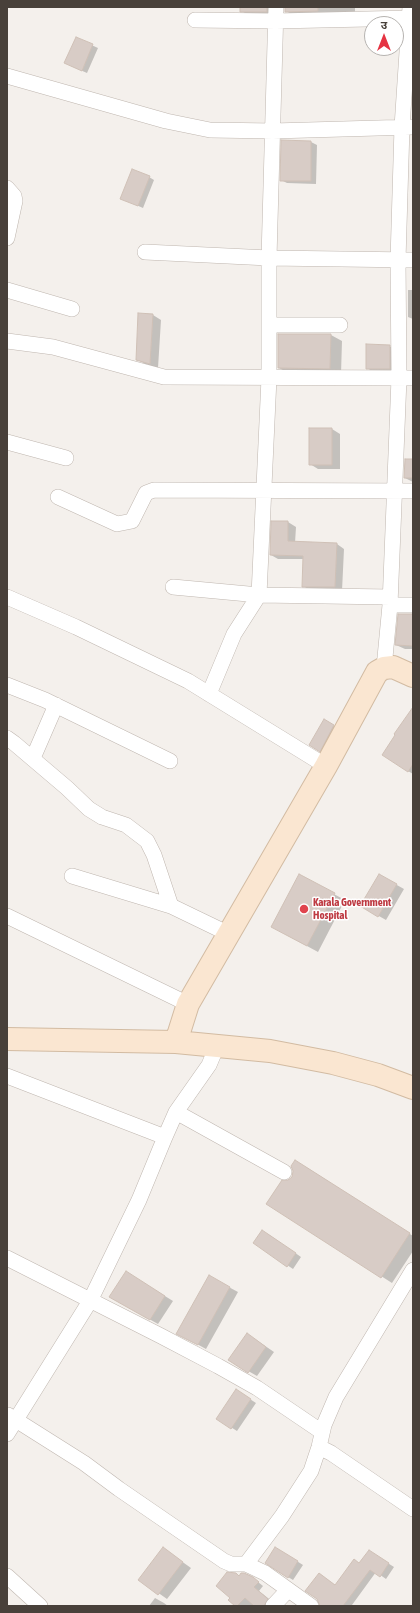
<!DOCTYPE html>
<html>
<head>
<meta charset="utf-8">
<style>
  body { margin:0 }
  #map { position:relative; width:420px; height:1613px; overflow:hidden; background:#f4f0ec; font-family:"Asap Condensed","Noto Sans Devanagari",sans-serif }
  canvas { display:block }
  .frame { position:absolute; inset:0; border:8px solid #48403a; pointer-events:none }
  .north { position:absolute; left:364px; top:16px; width:40px; height:40px; box-sizing:border-box; background:#fff; border:1px solid #b6b3b0; border-radius:50%; rotate:0deg; font-size:11px; font-weight:700; line-height:16px; text-align:center; color:#48403a }
  .north::after { content:''; display:block; margin:auto; width:14px; height:18px; background:#e53342; clip-path:polygon(50% 0,100% 100%,50% 72%,0 100%) }
</style>
</head>
<body>
<div id="map">
<canvas width="420" height="1613"></canvas>
<div class="frame"></div>
<div class="north">उ</div>
</div>
<script>
const context = document.querySelector('canvas').getContext('2d');
context.lineJoin = 'round';
function paint(path, color) { context.fillStyle = color; context.fill(path, 'evenodd'); }
const poly = rows => new Path2D(rows.map(r => 'M' + r).join(''));
function trace(path, color, width, dash) { context.strokeStyle = color; context.lineWidth = width; context.lineCap = dash ? 'butt' : 'round'; context.setLineDash(dash || []); context.stroke(path); }
function write(font, color, halo, rows, align = 'center') {
  context.font = font + ' "Asap Condensed",sans-serif'; context.lineWidth = 3; context.setLineDash([]); context.textBaseline = 'middle'; context.strokeStyle = halo; context.fillStyle = color; for (const [text, x, y, turn = 0] of rows) {
    context.save(); context.translate(x, y); context.rotate((+turn || 0) * Math.PI / 180); context.textAlign = isNaN(turn) ? turn : align; if (halo) context.strokeText(text, 0, 0); context.fillText(text, 0, 0); context.restore();
  }
}
paint(poly([
  [241,7,273,7,272,14,247,14,241,11],
  [285,7,355,7,355,14,293,15,286,11],
  [76,38,98,48,87,73,71,66],
  [282,141,311,142,317,145,316,184,287,183,281,180],
  [149,177,154,180,143,208,127,201],
  [408,290,413,290,413,319,408,317],
  [153,315,161,320,158,368,145,364,137,359],
  [331,335,342,341,341,374,290,374,279,368],
  [389,346,398,351,398,373,375,373,367,368],
  [332,429,340,434,340,469,318,469,310,464],
  [413,460,413,482,405,478],
  [272,522,288,522,296,527,295,543,337,544,344,549,342,591,310,590,303,586,304,559,278,559,271,555],
  [413,615,413,649,405,649,396,645],
  [413,708,413,774,408,771],
  [324,721,339,729,325,754,310,745],
  [379,875,404,889,386,920,361,906],
  [300,876,345,900,318,952,283,933],
  [306,1167,413,1236,413,1251,392,1283,268,1204],
  [268,1234,301,1257,293,1269,254,1243],
  [134,1277,173,1301,158,1324,110,1297],
  [210,1277,238,1292,206,1349,186,1338],
  [255,1339,274,1352,257,1376,229,1360],
  [242,1394,256,1403,237,1431,218,1419],
  [163,1548,191,1568,167,1599,140,1580],
  [276,1548,303,1565,293,1580,288,1577],
  [375,1555,394,1567,386,1579,376,1572,352,1605,353,1606,320,1606,320,1601,307,1591,320,1574,336,1586,360,1564],
  [236,1574,240,1576,253,1578,263,1586,259,1591,273,1602,270,1606,237,1606],
  [155,1598,164,1603,168,1606,149,1606]
]), '#0003');
const building = poly([
  [240,7,267,7,267,12,240,12,240,7],
  [285,7,318,7,318,11,285,12,285,7],
  [76,37,93,44,82,71,64,63,76,37],
  [281,140,311,141,311,181,280,181,281,140],
  [132,169,150,176,138,206,120,199,132,169],
  [138,313,153,314,150,364,136,360,138,313],
  [278,334,331,334,330,369,278,368,278,334],
  [366,344,390,345,390,369,366,369,366,344],
  [309,428,332,428,332,465,309,465,309,428],
  [405,459,413,459,413,478,404,478,405,459],
  [271,521,288,521,288,541,337,543,335,587,302,587,303,556,270,555,271,521],
  [398,614,413,614,413,646,395,645,398,614],
  [413,707,413,764,408,772,382,755,395,735,394,734,413,707],
  [324,719,334,725,320,752,309,745,324,719],
  [299,874,335,893,307,946,271,927,299,874],
  [379,874,397,884,378,917,360,906,379,874],
  [295,1160,410,1233,381,1278,266,1204,282,1180,288,1180,292,1177,293,1171,291,1166,295,1160],
  [262,1230,296,1253,287,1267,253,1243,262,1230],
  [126,1271,165,1296,150,1320,109,1297,126,1271],
  [209,1275,230,1287,198,1345,176,1334,209,1275],
  [247,1333,266,1347,248,1373,228,1360,247,1333],
  [236,1389,251,1399,231,1429,216,1419,236,1389],
  [163,1547,183,1562,158,1595,138,1580,163,1547],
  [275,1547,298,1561,288,1578,265,1563,275,1547],
  [369,1550,389,1563,380,1577,370,1570,343,1606,320,1606,317,1599,305,1591,319,1573,335,1585,354,1559,359,1563,369,1550],
  [227,1572,236,1573,239,1576,241,1573,244,1573,253,1577,259,1582,254,1587,268,1599,264,1606,254,1606,245,1598,237,1606,235,1606,228,1600,230,1598,216,1586,227,1572]
]);
paint(building, '#d8ccc6');
trace(building, '#cfc0b6', 1);
const street = poly([
  [195,20,276,21,413,18],
  [7,76,166,121,210,130,273,131,413,127],
  [7,188,14,196,15,201,7,238],
  [145,252,269,258,413,260],
  [7,290,72,309],
  [269,325,340,325],
  [7,341,53,347,164,377,413,378],
  [7,442,66,458],
  [58,497,117,524,132,521,146,493,154,490,413,491],
  [173,587,259,595,390,597],
  [7,597,76,627,188,681,326,766],
  [390,605,413,605],
  [384,668,390,605,399,378,398,260,402,127,410,7],
  [7,685,45,700,170,761],
  [209,694,234,634,259,595,269,378,269,258,276,7],
  [7,738,14,743,67,788,89,809,102,817,126,825,147,841,154,855,171,906],
  [33,758,56,705],
  [72,876,171,906,229,934],
  [7,916,188,1004],
  [7,1076,165,1137,139,1200,90,1301,7,1434],
  [176,1112,209,1065,217,1046],
  [165,1137,176,1112,284,1172],
  [7,1258,161,1336,218,1366,257,1388,322,1432],
  [8,1415,84,1463,119,1489,224,1561,231,1564,246,1564,265,1573,311,1606],
  [319,1447,331,1453,413,1509],
  [246,1564,282,1516,311,1471,319,1447,324,1425,336,1397,413,1270],
  [7,1576,40,1606],
  [273,1606,288,1590]
]);
const secondary = poly([
  [7,1039,176,1042,270,1051,333,1063,378,1075,413,1088],
  [176,1042,188,1004,326,766,377,672,384,668,393,667,413,676]
]);
trace(street, '#bfb6af', 16);
trace(secondary, '#d2bba2', 24);
trace(street, '#fff', 15);
trace(secondary, '#fae6d1', 22);
for (const [x, y, r, color] of [
  [304,909,5,"#e0444e"]
]) { const dot = new Path2D(); dot.arc(x, y, r, 0, 2 * Math.PI); context.fillStyle = color; context.fill(dot); trace(dot, '#fff', 1.5); }
write('bold 11px', '#be3a42', '#fff', [
  ["Karala Government",313,903],
  ["Hospital",313,916]
], 'left');
</script>
</body>
</html>
